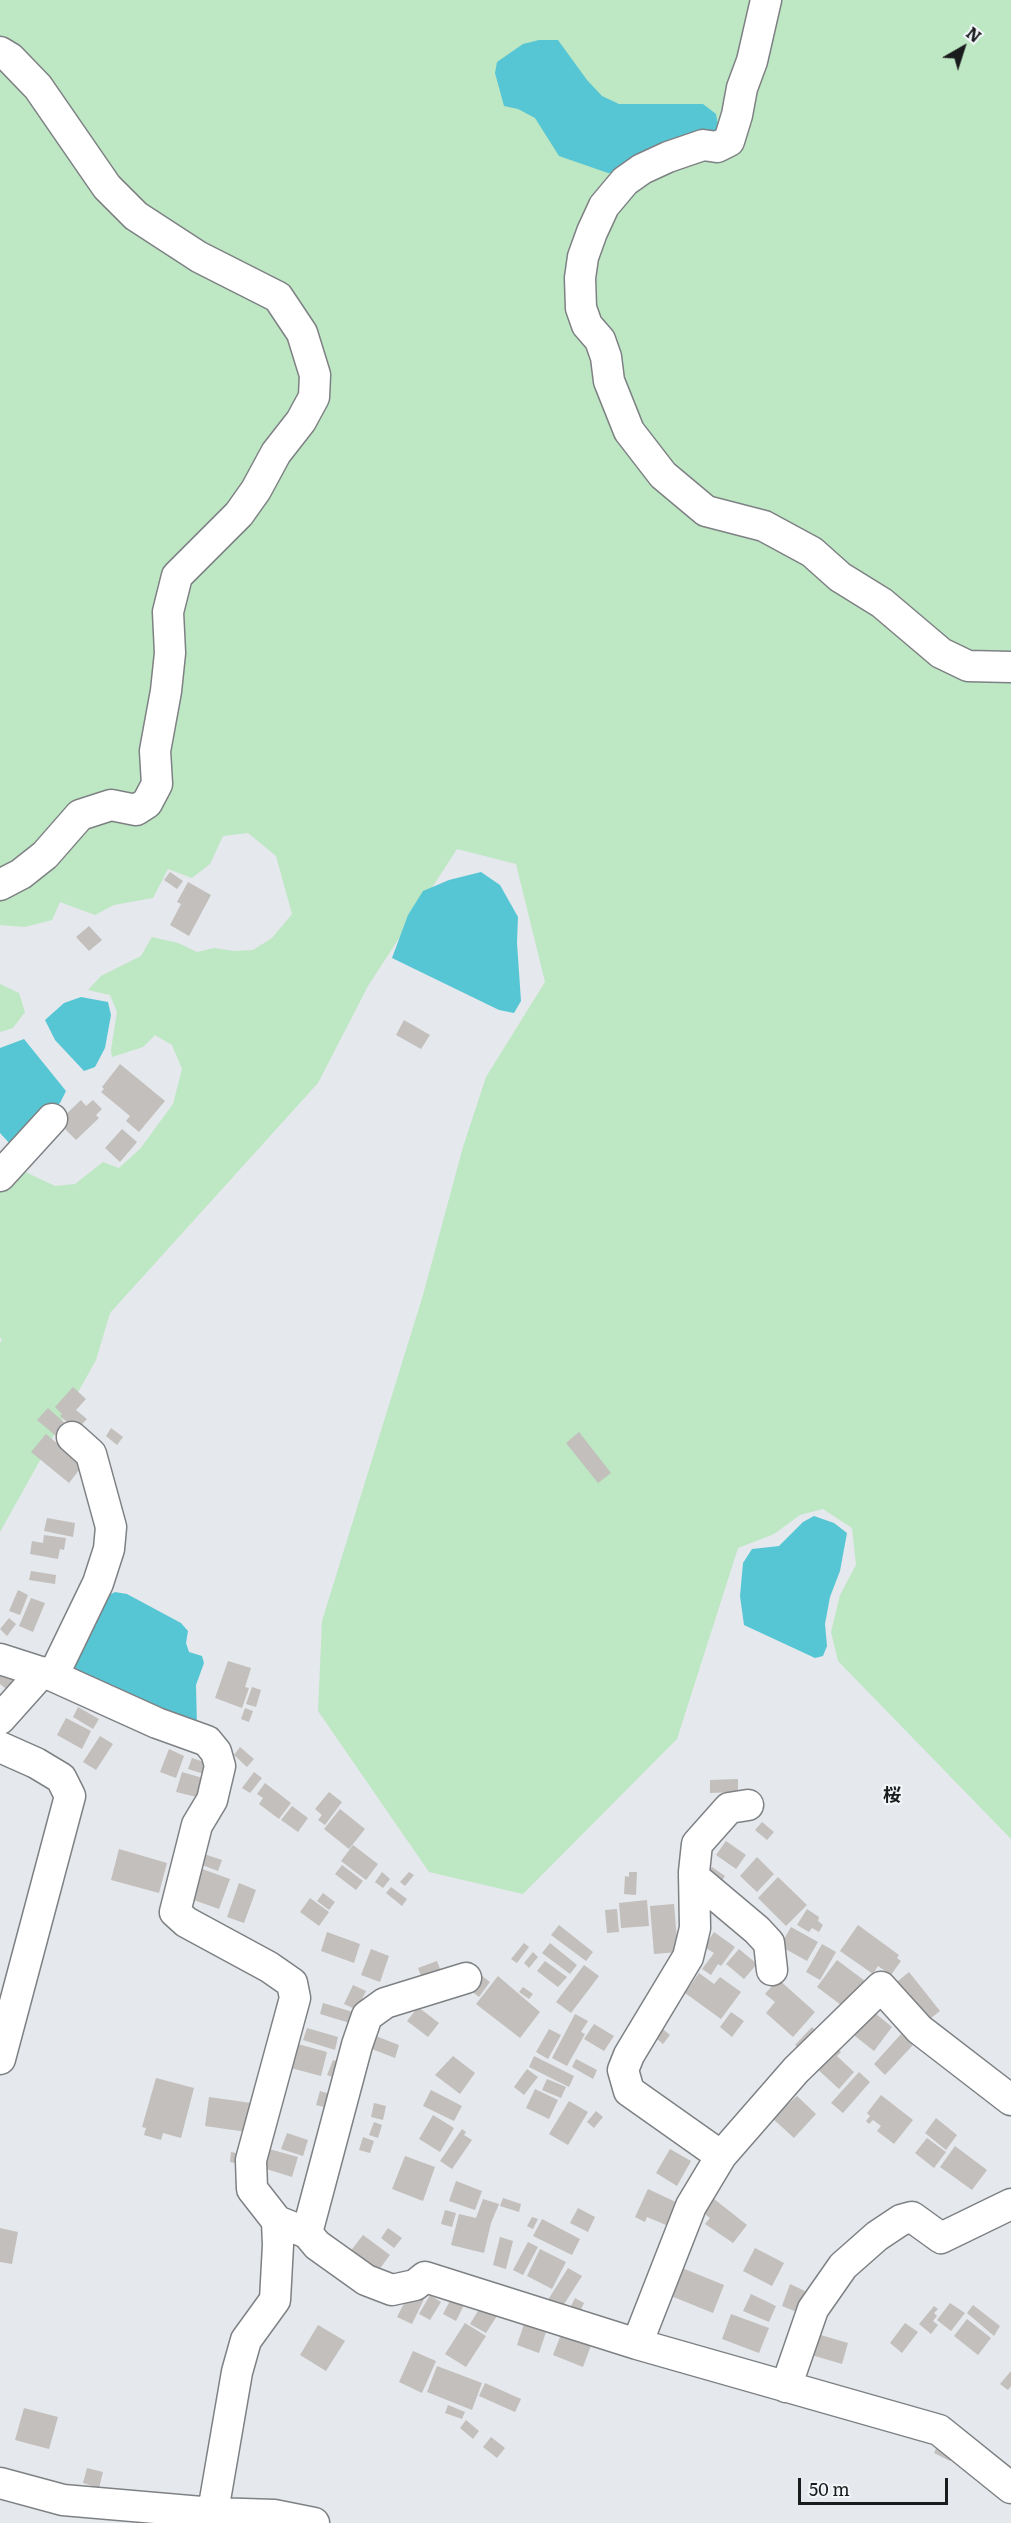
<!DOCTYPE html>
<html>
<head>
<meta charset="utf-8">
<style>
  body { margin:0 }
  #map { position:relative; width:1011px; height:2523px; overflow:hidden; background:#e5e8ec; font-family:Literata,serif }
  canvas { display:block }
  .north { position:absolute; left:933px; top:18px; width:60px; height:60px; -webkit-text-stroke:4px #f2f6f9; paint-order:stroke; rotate:39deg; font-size:16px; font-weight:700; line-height:24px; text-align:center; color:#1a1b1c }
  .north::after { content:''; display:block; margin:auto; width:21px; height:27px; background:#1a1b1c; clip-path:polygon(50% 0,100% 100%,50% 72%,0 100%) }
  .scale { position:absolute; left:798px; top:2478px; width:150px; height:27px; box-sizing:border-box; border:3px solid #1a1b1c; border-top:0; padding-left:8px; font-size:18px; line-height:21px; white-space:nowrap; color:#1a1b1c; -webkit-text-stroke:4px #f2f6f9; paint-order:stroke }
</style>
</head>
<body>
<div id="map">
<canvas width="1011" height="2523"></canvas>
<div class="north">N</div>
<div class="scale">50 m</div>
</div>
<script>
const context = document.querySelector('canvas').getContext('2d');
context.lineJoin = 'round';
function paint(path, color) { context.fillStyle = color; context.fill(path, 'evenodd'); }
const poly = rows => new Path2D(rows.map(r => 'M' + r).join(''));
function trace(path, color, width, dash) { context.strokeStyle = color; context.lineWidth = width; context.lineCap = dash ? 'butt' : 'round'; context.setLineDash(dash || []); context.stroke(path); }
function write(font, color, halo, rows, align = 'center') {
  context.font = font + ' Literata,"Noto Sans JP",serif'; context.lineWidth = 4.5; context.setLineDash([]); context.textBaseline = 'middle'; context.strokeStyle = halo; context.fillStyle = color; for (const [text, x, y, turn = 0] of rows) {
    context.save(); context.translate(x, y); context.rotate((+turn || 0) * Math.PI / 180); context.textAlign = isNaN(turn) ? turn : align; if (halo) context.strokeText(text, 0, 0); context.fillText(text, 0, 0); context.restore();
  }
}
paint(poly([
  [0,0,1011,0,1011,1839,838,1661,831,1632,840,1595,856,1565,852,1528,823,1509,800,1515,774,1534,738,1548,677,1739,523,1894,429,1872,318,1711,322,1621,423,1295,463,1147,486,1077,545,982,516,864,457,849,368,986,318,1083,110,1313,96,1360,0,1532,0,1344,2,1339,0,1338,0,1185,17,1168,55,1186,75,1184,103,1162,119,1168,140,1149,173,1104,182,1069,172,1045,155,1035,143,1047,112,1057,111,1050,117,1012,110,995,88,990,101,976,141,956,152,937,178,943,197,952,214,948,234,951,253,950,272,938,292,914,276,856,248,833,223,836,210,864,192,878,168,869,153,898,114,905,95,915,60,902,52,920,25,927,0,925],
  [0,984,19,993,25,1012,13,1028,0,1032]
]), '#bee7c4');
paint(poly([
  [539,40,558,40,587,80,602,96,619,104,703,104,716,114,719,131,623,173,608,173,559,156,535,118,518,109,504,106,495,73,497,62,523,44],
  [481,872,500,885,518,917,517,943,521,1001,514,1013,499,1010,392,958,408,915,423,891,449,880],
  [81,997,108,1002,111,1015,105,1048,95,1067,84,1071,55,1040,45,1020,64,1003],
  [24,1039,66,1091,60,1103,11,1145,0,1133,0,1048],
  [814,1516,834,1523,847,1533,840,1571,830,1597,825,1624,827,1646,823,1656,815,1658,744,1625,740,1596,743,1563,752,1549,779,1546,803,1522],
  [115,1592,127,1594,181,1623,188,1631,186,1643,189,1652,202,1656,204,1663,196,1685,197,1726,75,1674,70,1666,101,1599]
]), '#57c6d4');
paint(poly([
  [170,872,183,881,177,889,164,880],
  [188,882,211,895,189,936,170,925,181,904,177,902],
  [89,926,102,940,89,951,76,937],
  [404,1020,430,1035,421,1049,396,1035],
  [120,1064,165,1101,139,1132,126,1121,130,1116,101,1092,104,1089,102,1087],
  [81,1100,86,1106,93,1100,102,1109,96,1115,99,1118,76,1140,58,1122],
  [122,1129,137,1142,120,1162,105,1148],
  [73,1387,86,1399,76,1410,87,1419,76,1430,60,1416,62,1414,55,1407],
  [48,1408,66,1424,56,1436,37,1420],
  [111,1428,123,1437,117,1445,106,1436],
  [579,1432,611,1473,598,1483,566,1443],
  [46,1434,83,1465,69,1483,31,1452],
  [47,1518,75,1523,73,1537,44,1531],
  [44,1535,66,1538,64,1550,60,1549,58,1559,30,1554,32,1541,43,1543],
  [31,1571,56,1575,55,1584,29,1580],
  [18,1590,28,1595,20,1615,9,1611],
  [31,1598,45,1603,33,1632,19,1626],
  [9,1618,16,1624,7,1636,0,1629],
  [228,1661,251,1668,245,1687,249,1688,242,1708,215,1698],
  [0,1670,21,1686,14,1695,0,1684],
  [252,1687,261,1690,256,1707,246,1704],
  [78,1707,99,1719,93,1729,73,1717],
  [245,1708,253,1711,249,1722,241,1719],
  [66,1718,91,1731,82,1749,57,1735],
  [100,1736,113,1744,96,1770,83,1762],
  [240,1747,254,1759,247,1767,234,1755],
  [169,1749,184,1756,176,1778,160,1772],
  [192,1758,207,1763,204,1774,188,1769],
  [182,1772,206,1779,201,1798,176,1792],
  [254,1772,262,1778,250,1793,242,1788],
  [738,1779,738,1792,710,1793,710,1780],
  [265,1783,291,1803,279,1819,259,1804,263,1798,257,1794],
  [329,1792,342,1802,325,1825,318,1820,322,1815,315,1809],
  [292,1806,308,1818,298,1832,281,1820],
  [340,1809,365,1829,349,1849,324,1829],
  [762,1822,774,1832,767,1840,755,1830],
  [726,1841,746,1855,736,1869,716,1855],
  [353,1845,378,1864,366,1880,341,1861],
  [119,1849,167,1863,159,1893,111,1880],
  [198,1852,222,1860,218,1871,194,1862],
  [757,1857,774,1874,757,1892,740,1876],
  [342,1865,363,1881,356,1890,335,1874],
  [712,1867,725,1876,720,1884,707,1874],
  [202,1869,230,1879,219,1909,191,1899],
  [382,1872,390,1879,383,1888,375,1882],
  [409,1872,414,1875,405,1886,400,1882],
  [629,1872,637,1872,636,1895,624,1894,625,1876,629,1877],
  [778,1877,807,1905,786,1926,758,1898],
  [239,1883,256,1890,244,1923,227,1917],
  [391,1887,407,1899,402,1906,386,1893],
  [323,1893,335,1902,329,1910,317,1901],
  [310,1898,329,1912,319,1926,300,1912],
  [647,1900,649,1926,621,1928,619,1903],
  [674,1904,678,1952,654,1954,650,1906],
  [617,1909,619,1932,607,1933,605,1910],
  [807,1909,819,1917,818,1921,823,1925,819,1932,812,1928,809,1932,797,1925],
  [559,1925,593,1952,586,1961,551,1935],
  [858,1925,899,1955,897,1958,901,1961,891,1975,878,1966,873,1974,840,1951],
  [791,1927,818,1942,807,1961,780,1946],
  [327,1932,360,1944,354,1963,321,1951],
  [714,1932,735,1947,721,1966,718,1964,711,1975,702,1969,714,1953,704,1947],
  [524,1943,529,1947,517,1963,511,1959],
  [550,1943,577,1965,570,1974,542,1953],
  [822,1944,836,1952,820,1980,806,1972],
  [371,1949,389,1956,380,1982,361,1975],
  [739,1949,757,1964,744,1979,726,1964],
  [533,1952,538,1957,529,1968,524,1963],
  [837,1960,869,1984,849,2011,817,1987],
  [437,1961,443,1977,424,1984,418,1968],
  [545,1961,567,1977,558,1987,537,1971],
  [584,1965,599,1976,571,2013,556,2002],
  [477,1972,490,1982,479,1997,466,1987],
  [909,1972,940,2011,922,2025,892,1986],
  [699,1973,714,1984,720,1977,741,1992,721,2019,685,1993],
  [498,1976,540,2012,520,2038,476,2004],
  [778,1979,815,2012,793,2037,766,2013,775,2002,765,1994],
  [353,1985,366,1991,357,2010,344,2004],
  [523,1987,533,1994,529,1999,519,1992],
  [323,2003,356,2013,353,2024,320,2014],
  [418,2007,439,2023,428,2037,407,2021],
  [869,2008,892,2027,874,2051,850,2032],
  [731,2012,744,2021,732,2037,720,2027],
  [575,2014,588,2021,581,2032,585,2034,567,2066,552,2058],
  [594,2024,614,2036,604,2051,584,2039],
  [658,2025,670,2035,663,2044,651,2034],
  [812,2027,822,2037,806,2055,795,2045],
  [307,2028,338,2037,335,2050,303,2040],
  [549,2029,561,2035,548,2059,536,2052],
  [368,2033,399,2045,395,2058,364,2046],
  [901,2034,913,2045,885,2075,874,2064],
  [294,2043,327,2052,321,2076,287,2067],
  [831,2043,841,2052,837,2056,854,2072,839,2089,812,2064],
  [453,2056,475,2073,460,2094,435,2075],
  [534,2056,574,2076,569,2087,529,2067],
  [576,2059,597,2070,593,2079,572,2067],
  [333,2060,341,2063,335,2078,327,2075],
  [527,2069,538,2077,524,2095,514,2087],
  [859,2072,870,2082,843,2113,831,2103],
  [156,2078,194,2088,181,2138,163,2133,161,2140,144,2135,146,2128,142,2127],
  [547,2079,566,2087,561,2098,542,2090],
  [535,2089,558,2100,549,2119,526,2108],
  [431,2090,462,2106,454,2121,423,2106],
  [320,2091,333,2095,328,2108,316,2105],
  [881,2095,913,2120,894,2144,877,2131,881,2126,873,2120,869,2124,866,2121,870,2116,867,2113],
  [797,2096,816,2114,794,2138,772,2118],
  [209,2097,251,2103,247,2132,205,2126],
  [569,2101,588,2112,568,2145,549,2134],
  [374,2103,386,2106,383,2120,371,2117],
  [596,2111,603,2117,594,2128,587,2122],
  [433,2115,454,2128,440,2152,419,2139],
  [936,2118,957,2135,946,2150,925,2133],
  [374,2122,382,2125,378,2138,369,2135],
  [462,2129,466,2132,464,2135,472,2140,452,2169,440,2161],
  [287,2133,308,2140,303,2156,281,2149],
  [363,2137,374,2141,370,2153,359,2150],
  [927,2138,946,2152,934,2168,915,2153],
  [955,2146,987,2170,972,2190,940,2167],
  [269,2149,298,2157,292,2177,263,2168],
  [670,2149,691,2161,677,2186,656,2173],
  [231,2152,245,2155,244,2165,230,2162],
  [405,2156,435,2167,423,2201,392,2189],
  [456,2181,482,2191,475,2210,449,2201],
  [648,2189,680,2204,678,2211,673,2209,666,2225,647,2217,645,2222,635,2217],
  [709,2195,747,2225,733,2243,705,2224,710,2218,698,2209],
  [503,2198,521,2204,519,2212,500,2206],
  [483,2199,499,2204,491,2223,484,2253,451,2245,459,2214,476,2218],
  [578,2208,595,2217,588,2232,570,2223],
  [445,2210,456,2213,452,2227,441,2224],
  [532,2217,538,2219,533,2229,527,2226],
  [542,2219,580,2239,572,2255,533,2236],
  [0,2228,18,2232,12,2264,0,2262],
  [388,2228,402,2238,394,2248,381,2238],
  [363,2235,390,2255,372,2279,345,2258],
  [500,2237,513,2241,506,2269,493,2265],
  [528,2242,538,2247,523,2275,513,2270],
  [755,2248,784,2263,772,2286,743,2271],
  [540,2249,566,2262,552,2289,527,2276],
  [568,2268,582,2276,559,2312,546,2303],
  [682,2268,724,2285,713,2313,671,2296],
  [790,2284,805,2291,797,2312,782,2306],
  [751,2294,776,2306,769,2322,743,2311],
  [426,2295,412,2324,397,2317,408,2296],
  [430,2295,441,2302,430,2320,419,2314],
  [453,2295,466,2301,456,2321,443,2314],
  [575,2298,584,2303,577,2318,567,2314],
  [484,2301,500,2311,486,2333,470,2324],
  [950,2303,965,2313,951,2331,937,2320],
  [973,2305,1000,2326,994,2336,967,2313],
  [934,2306,938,2309,934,2313,937,2316,933,2321,938,2325,931,2334,919,2324],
  [731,2314,769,2328,759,2353,722,2339],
  [967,2319,991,2338,978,2355,954,2336],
  [465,2323,486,2336,466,2367,445,2354],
  [905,2323,918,2332,902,2353,890,2343],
  [524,2324,546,2332,539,2353,517,2345],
  [318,2325,345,2341,326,2371,300,2355],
  [562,2332,592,2343,583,2367,553,2355],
  [814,2333,848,2343,842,2364,808,2354],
  [413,2351,436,2361,422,2393,399,2382],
  [437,2366,482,2383,472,2410,427,2392],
  [1011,2371,1011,2386,1008,2390,1000,2384],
  [485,2383,521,2399,515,2412,479,2396],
  [448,2405,465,2412,462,2419,445,2413],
  [24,2408,58,2417,49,2449,15,2440],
  [466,2420,479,2431,473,2439,460,2428],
  [491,2437,505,2448,497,2458,483,2447],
  [940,2440,956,2448,950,2461,934,2453],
  [87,2468,103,2472,99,2488,83,2483]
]), '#c2bfbc');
const minor = poly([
  [766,0,752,61,742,88,737,115,729,141,717,147,703,145,668,157,642,169,625,181,604,206,592,232,583,257,580,278,581,308,587,325,600,340,606,357,609,381,629,431,663,475,706,511,764,526,812,552,840,577,882,603,941,653,968,666,1011,667],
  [0,52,10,58,38,87,107,187,136,216,199,257,278,297,302,333,315,375,314,397,301,421,276,453,256,490,239,514,177,576,168,612,170,653,166,691,155,751,157,784,147,803,136,810,111,805,80,815,45,855,21,874,0,885],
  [0,1176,52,1119],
  [0,1659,53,1676,157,1723,207,1741,216,1752,220,1766,212,1800,197,1825,175,1912,186,1922,269,1967,292,1983,295,1998,251,2160,252,2189,277,2221,307,2233,317,2245,366,2280,392,2290,415,2285,425,2277,637,2344,939,2430,1011,2488],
  [53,1676,98,1583,109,1549,111,1527,91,1454,72,1437],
  [0,1719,42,1672],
  [0,1747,36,1763,61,1778,70,1796,0,2059],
  [694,1877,757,1930,769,1943,772,1970],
  [721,2156,629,2091,623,2070,629,2055,688,1957,695,1928,694,1872,697,1844,729,1808,748,1805],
  [307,2233,357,2045,367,2016,385,2003,466,1978],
  [637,2344,691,2206,721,2156,796,2070,881,1987,919,2029,1011,2100],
  [786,2387,813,2309,843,2266,877,2236,901,2220,912,2217,941,2238,1011,2204],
  [0,2483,63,2500,213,2513,274,2515,314,2523],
  [211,2523,237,2372,246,2340,275,2300,278,2245,277,2221]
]);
trace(minor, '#7e8184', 33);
trace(minor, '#fff', 30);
write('bold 18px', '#1a1b1c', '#f2f6f9', [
  ["桜",892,1796]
]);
</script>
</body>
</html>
